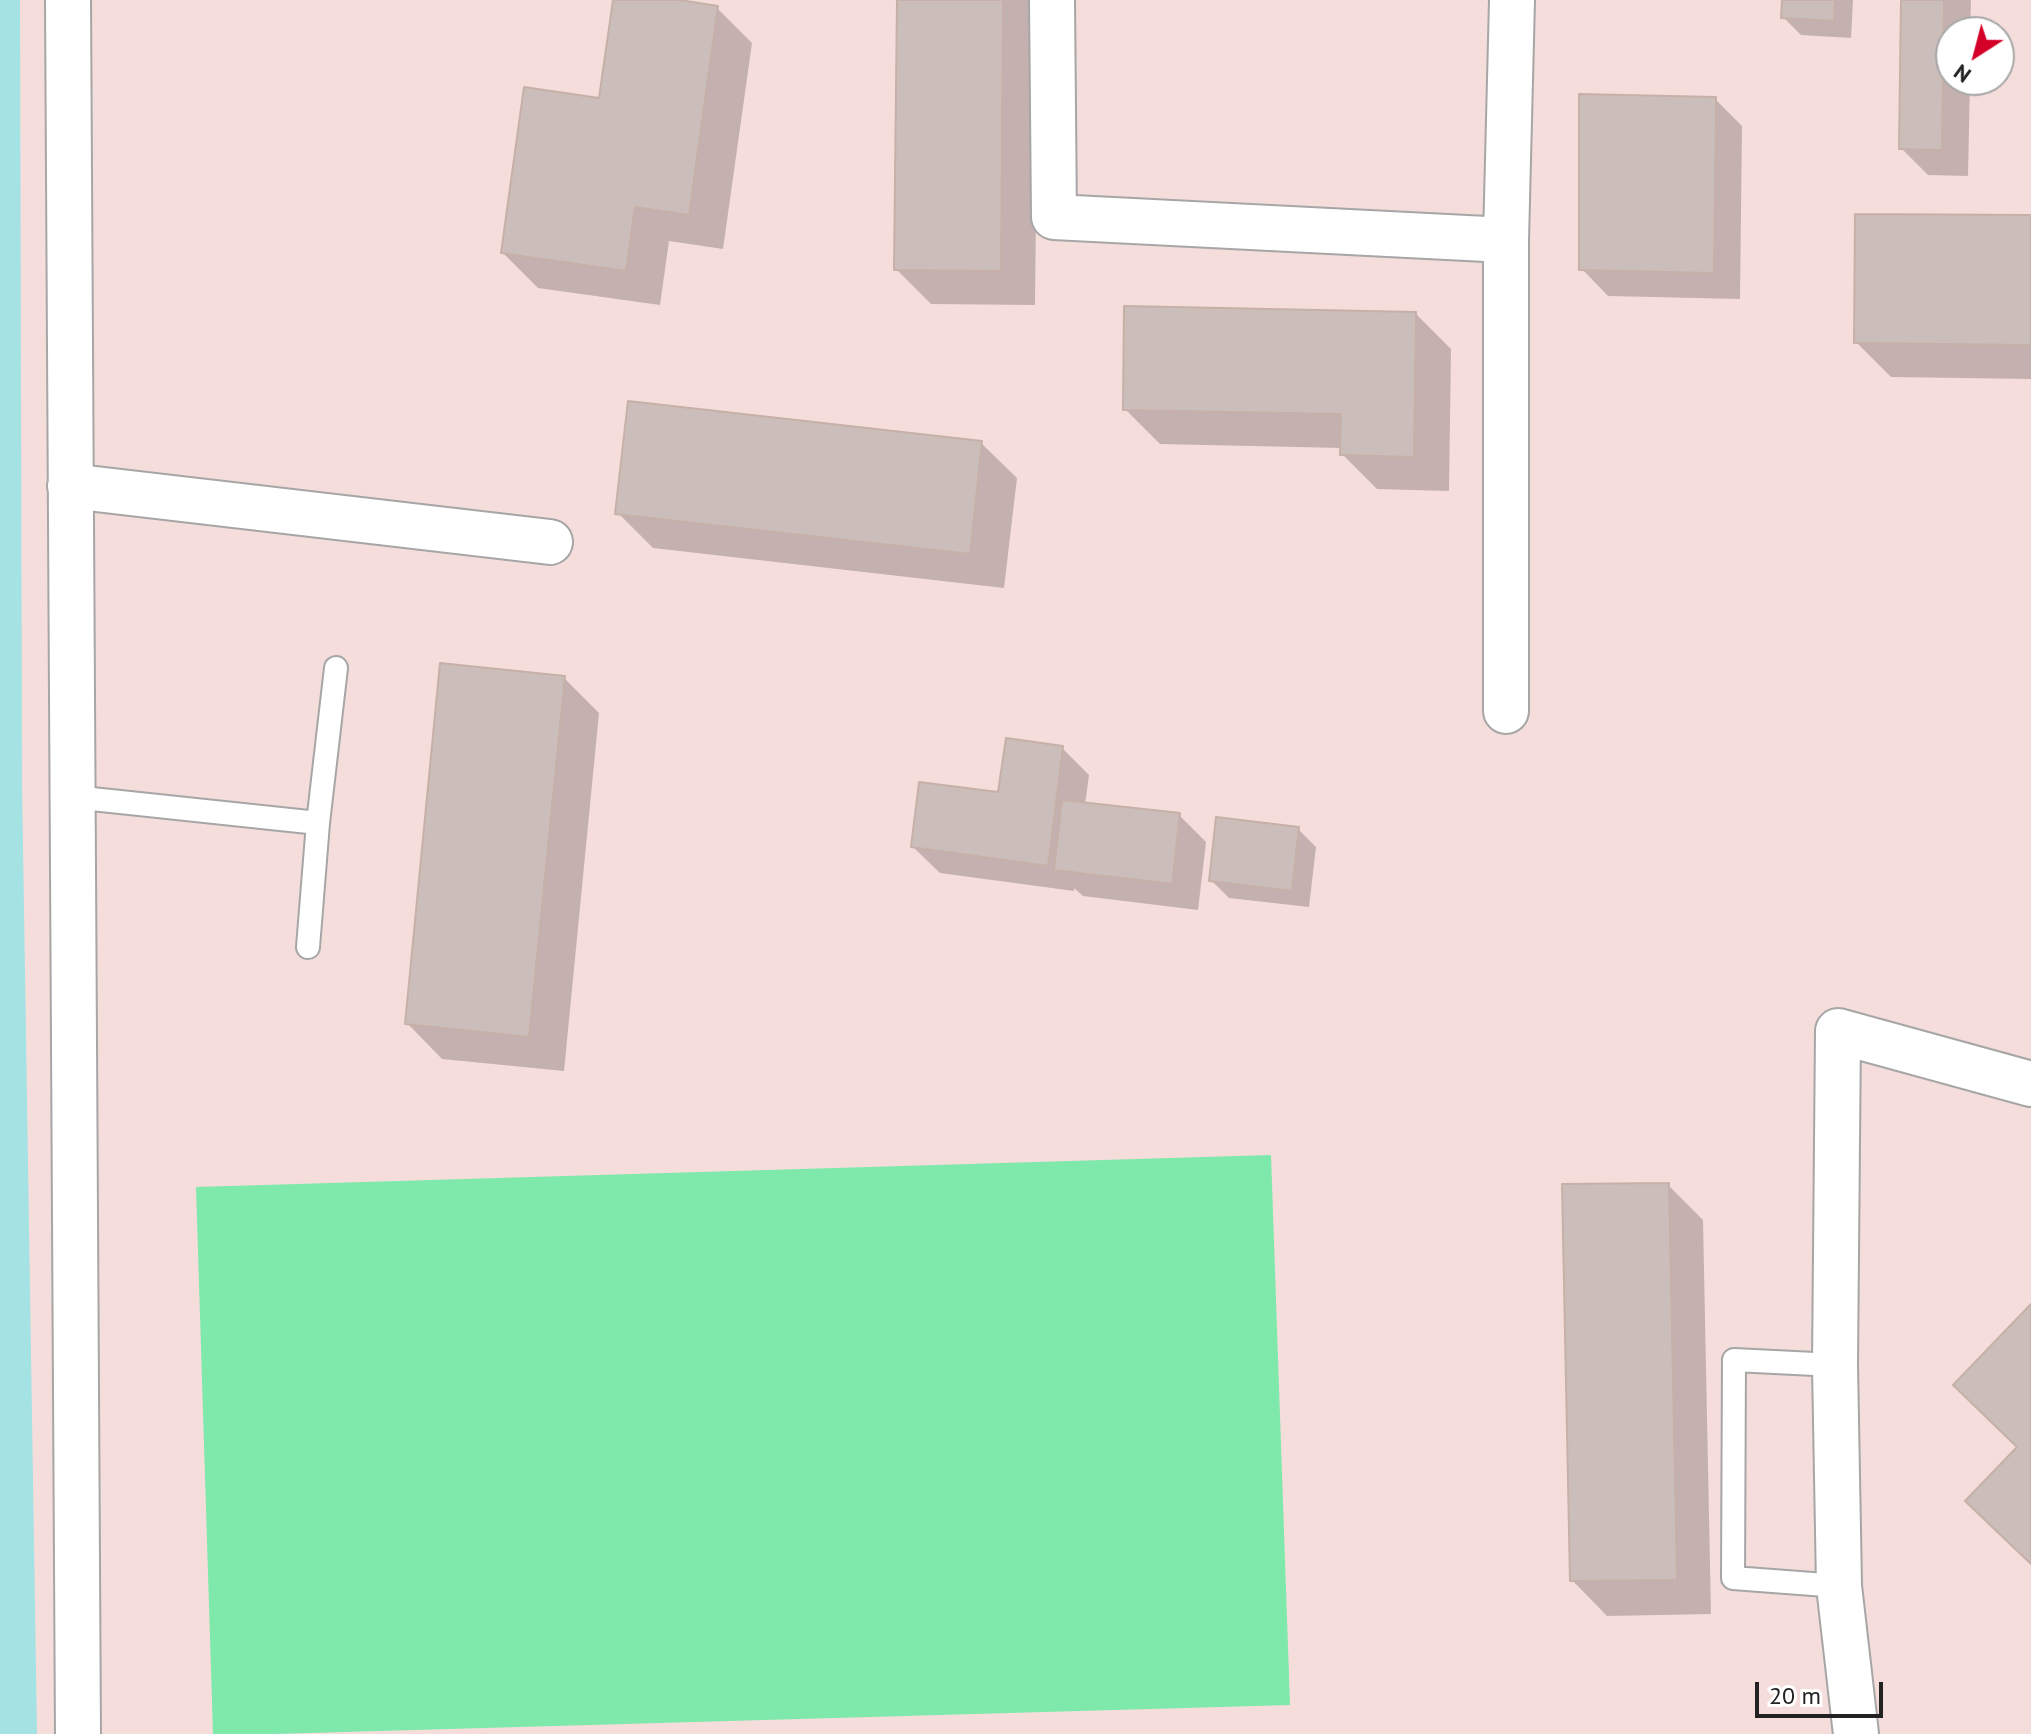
<!DOCTYPE html>
<html>
<head>
<meta charset="utf-8">
<style>
  body { margin:0 }
  #map { position:relative; width:2031px; height:1734px; overflow:hidden; background:#f3ede8; font-family:"PT Sans",sans-serif }
  canvas { display:block }
  .north { position:absolute; left:1935px; top:16px; width:80px; height:80px; box-sizing:border-box; background:#fff; border:2px solid #a7a7a7; border-radius:50%; rotate:216deg; font-size:22px; font-weight:700; line-height:32px; text-align:center; color:#222 }
  .north::after { content:''; display:block; margin:auto; width:28px; height:36px; background:#d40028; clip-path:polygon(50% 0,100% 100%,50% 72%,0 100%) }
  .scale { position:absolute; left:1755px; top:1682px; width:128px; height:36px; box-sizing:border-box; border:4px solid #222; border-top:0; padding-left:10px; font-size:24px; line-height:28px; white-space:nowrap; color:#222; -webkit-text-stroke:6px #fff; paint-order:stroke }
</style>
</head>
<body>
<div id="map">
<canvas width="2031" height="1734"></canvas>
<div class="north">N</div>
<div class="scale">20 m</div>
</div>
<script>
const context = document.querySelector('canvas').getContext('2d');
context.lineJoin = 'round';
function paint(path, color) { context.fillStyle = color; context.fill(path, 'evenodd'); }
const poly = rows => new Path2D(rows.map(r => 'M' + r).join(''));
function trace(path, color, width, dash) { context.strokeStyle = color; context.lineWidth = width; context.lineCap = dash ? 'butt' : 'round'; context.setLineDash(dash || []); context.stroke(path); }
paint(poly([
  [0,0,2031,0,2031,1734,0,1734],
  [1951,32,1999,32,1999,80,1951,80]
]), '#f5dddb');
paint(poly([
  [1271,1155,1290,1705,274,1734,213,1734,196,1187]
]), '#7fe9ac');
paint(poly([
  [0,0,20,0,22,782,37,1734,0,1734]
]), '#a5e2e4');
paint(poly([
  [615,0,666,0,717,8,752,43,723,249,669,241,660,305,538,288,503,253,600,100],
  [899,0,1038,0,1035,305,931,304,896,269],
  [1784,0,1853,0,1851,38,1801,35,1783,17],
  [1903,0,1971,0,1970,32,1951,32,1951,80,1970,80,1968,176,1928,175,1901,148],
  [1715,99,1742,126,1740,299,1608,296,1582,269],
  [2031,217,2031,379,1891,377,1856,342],
  [1416,314,1451,349,1449,491,1377,489,1342,454,1342,448,1160,444,1125,409],
  [981,443,1017,478,1004,588,653,548,618,513],
  [564,678,599,713,564,1071,442,1059,407,1023],
  [1062,748,1089,775,1085,805,1179,815,1206,842,1198,910,1083,896,1074,888,1074,891,940,873,913,847,1000,795],
  [1298,829,1316,847,1309,907,1229,898,1211,880],
  [1668,1185,1703,1220,1711,1614,1607,1616,1572,1580]
]), '#0003');
const building = poly([
  [613,0,680,0,718,6,689,215,635,207,626,271,501,253,524,87,599,98,613,0],
  [897,0,1003,0,1001,271,894,270,897,0],
  [1782,0,1835,0,1834,21,1781,18,1782,0],
  [1901,0,1944,0,1942,150,1899,149,1901,0],
  [1579,94,1716,97,1714,273,1579,270,1579,94],
  [1855,214,2031,215,2031,345,1854,343,1855,214],
  [1124,306,1416,312,1414,457,1340,455,1341,414,1123,410,1124,306],
  [628,401,982,441,970,554,615,514,628,401],
  [440,663,565,676,529,1037,405,1024,440,663],
  [1006,738,1063,746,1048,866,911,847,919,782,998,792,1006,738],
  [1062,800,1180,813,1172,884,1054,870,1062,800],
  [1216,817,1299,827,1292,891,1209,881,1216,817],
  [1669,1183,1677,1580,1570,1581,1562,1184,1669,1183],
  [2031,1304,2031,1564,1965,1501,2017,1447,1953,1385,2031,1304]
]);
paint(building, '#cbbeba');
trace(building, '#c6b0a8', 2);
const service = poly([
  [73,797,318,823,308,947],
  [318,823,336,668],
  [1835,1365,1734,1360,1733,1578,1839,1586]
]);
const minor = poly([
  [68,0,78,1734],
  [1052,0,1054,217,1506,240],
  [70,486,550,542],
  [1506,711,1506,240,1512,0],
  [1856,1734,1839,1586,1835,1365,1838,1031,2031,1084]
]);
trace(service, '#a6a6a6', 26);
trace(minor, '#a6a6a6', 48);
trace(service, '#fff', 22);
trace(minor, '#fff', 44);
</script>
</body>
</html>
